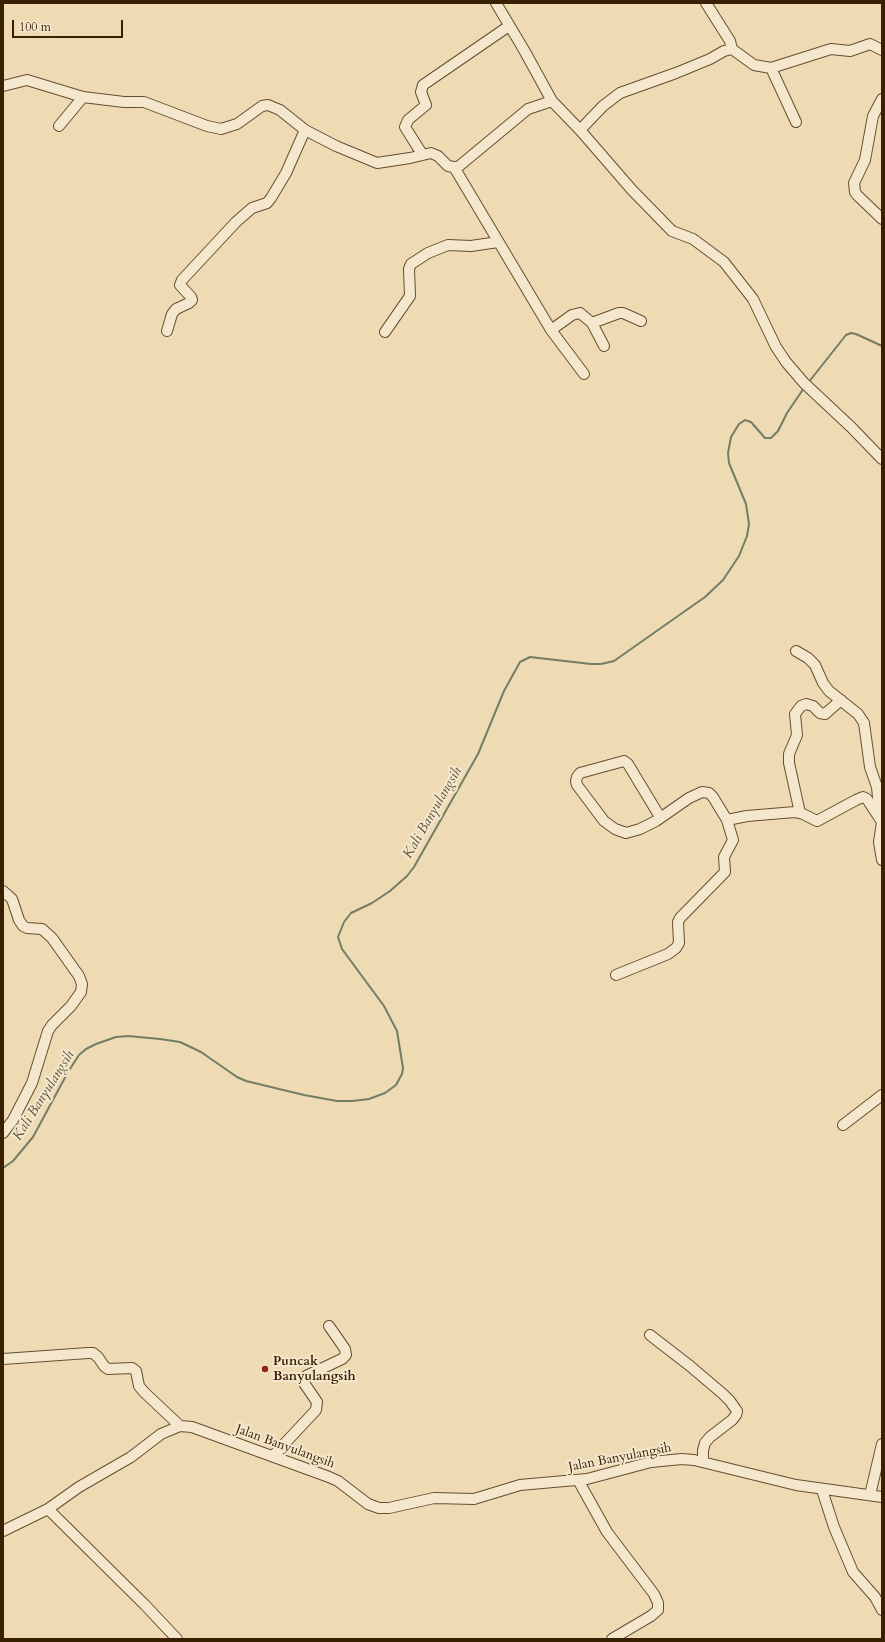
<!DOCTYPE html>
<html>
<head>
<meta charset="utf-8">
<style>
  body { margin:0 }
  #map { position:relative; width:885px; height:1642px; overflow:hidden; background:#eedab3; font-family:Cardo,serif }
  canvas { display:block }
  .frame { position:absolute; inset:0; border:4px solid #3a2003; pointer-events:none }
  .scale { position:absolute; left:12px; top:20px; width:111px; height:18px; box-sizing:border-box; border:2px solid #3a2003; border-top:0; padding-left:5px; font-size:12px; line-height:14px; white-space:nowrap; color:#3a2003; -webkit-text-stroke:3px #f4e7ce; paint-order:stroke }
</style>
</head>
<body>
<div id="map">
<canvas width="885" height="1642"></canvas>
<div class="frame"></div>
<div class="scale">100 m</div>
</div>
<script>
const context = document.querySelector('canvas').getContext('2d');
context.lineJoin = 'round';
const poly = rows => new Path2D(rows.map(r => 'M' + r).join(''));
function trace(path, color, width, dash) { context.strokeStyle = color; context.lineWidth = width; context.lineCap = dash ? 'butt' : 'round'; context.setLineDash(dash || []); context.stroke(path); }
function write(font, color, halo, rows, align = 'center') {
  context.font = font + ' Cardo,serif'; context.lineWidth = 4; context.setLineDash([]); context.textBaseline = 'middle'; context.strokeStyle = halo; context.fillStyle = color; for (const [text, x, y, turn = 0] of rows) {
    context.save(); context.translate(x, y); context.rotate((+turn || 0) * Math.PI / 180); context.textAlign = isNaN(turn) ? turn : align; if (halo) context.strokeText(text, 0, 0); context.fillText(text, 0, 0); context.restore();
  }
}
trace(poly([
  [808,383,846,335,851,333,856,334,882,346],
  [3,1168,13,1161,33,1137,68,1072,79,1055,86,1049,96,1044,116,1037,128,1036,160,1039,180,1042,201,1052,237,1077,246,1081,304,1095,337,1101,352,1101,369,1099,385,1093,396,1085,402,1074,403,1068,397,1031,384,1006,342,949,338,937,344,922,351,913,372,903,390,891,407,876,414,867,478,754,504,691,520,662,530,657,591,664,601,664,614,661,705,597,723,580,739,556,747,536,749,524,746,504,729,463,728,453,731,437,739,424,745,420,751,422,765,438,771,438,778,431,787,413,804,388]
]), '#747d65', 2);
const minor = poly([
  [496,3,524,50,552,101,580,130,632,190,672,231,693,239,724,262,753,299,776,347,786,362,804,383,851,427,882,459],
  [706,3,730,41,732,49],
  [771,68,796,122],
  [3,86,27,80,83,97,124,102,144,102,207,126,221,129,237,124,262,106,268,105,280,110,305,130,336,146,377,163,410,158,431,153,438,156,448,166,454,167,458,167,528,109,552,101],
  [882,99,873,116,865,160,854,183,855,192,857,195,882,219],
  [59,126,83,97],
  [580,130,603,106,620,93,676,73,710,59,724,51,732,49,754,65,771,68,831,49,850,51,870,44,882,50],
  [422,154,405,127,408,120,426,105,421,92,423,85,509,26],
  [454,167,551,330,584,374],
  [592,323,619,313,623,313,641,321],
  [551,330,572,315,580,313,592,323,604,346],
  [167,331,172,314,176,309,189,303,192,300,191,297,180,285,182,280,236,222,252,208,267,203,271,198,286,173,305,130],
  [385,332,410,296,409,269,411,264,428,253,448,245,471,246,498,242],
  [796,651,808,658,815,665,823,683,829,691,858,714,864,723,870,767,877,787,880,818],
  [800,813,789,763,789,754,797,735,795,714,801,706,806,704,813,706,820,713,825,714,841,700],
  [660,817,628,764,624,761,580,773,577,777,576,781,577,785,604,821,615,829,626,833,640,829,656,821,689,798,702,792,709,793,713,797,727,820],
  [3,891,12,899,19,920,23,926,27,928,42,929,52,938,79,976,82,984,81,992,71,1006,52,1025,48,1031,32,1083,13,1120,3,1133],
  [616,975,668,954,676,948,679,943,678,922,680,918,725,872,724,857,733,840,727,820,747,816,795,812,803,814,817,821,856,800,863,797,867,799,882,822,879,842,882,860],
  [843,1125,882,1095],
  [650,1335,690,1366,723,1394,730,1401,737,1411,736,1415,732,1420,710,1437,705,1443,703,1450,703,1462],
  [3,1359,88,1353,93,1353,98,1357,104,1366,108,1369,132,1368,136,1371,139,1386,144,1392,180,1426],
  [273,1456,316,1410,317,1402,304,1383,304,1379,306,1376,342,1359,346,1355,345,1349,329,1326],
  [578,1480,607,1532,654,1594,658,1603,658,1610,651,1616,612,1639],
  [822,1490,834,1527,853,1572,875,1597,882,1610],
  [870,1495,882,1444],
  [48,1509,145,1605,177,1639],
  [3,1531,48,1509,79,1487,131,1457,161,1434,180,1426,192,1427,329,1477,338,1481,368,1504,379,1508,389,1508,434,1498,474,1499,520,1485,587,1479,651,1462,682,1459,694,1460,796,1485,882,1497]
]);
trace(minor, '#674e2f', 12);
trace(minor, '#f4e7ce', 10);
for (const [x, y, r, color] of [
  [265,1369,4,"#8f2418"]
]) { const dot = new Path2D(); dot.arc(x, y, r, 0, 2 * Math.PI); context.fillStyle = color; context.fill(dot); trace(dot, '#f4e7ce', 1.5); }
write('bold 13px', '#3a2003', '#f4e7ce', [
  ["Puncak",273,1362],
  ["Banyulangsih",273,1377]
], 'left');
write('13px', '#3a2003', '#f4e7ce', [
  ["Jalan Banyulangsih",285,1447,20],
  ["Jalan Banyulangsih",620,1458,-11]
]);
write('italic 14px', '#574e34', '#f4e7ce', [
  ["Kali Banyulangsih",433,813,-60],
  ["Kali Banyulangsih",44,1096,-58]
]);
</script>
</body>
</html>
